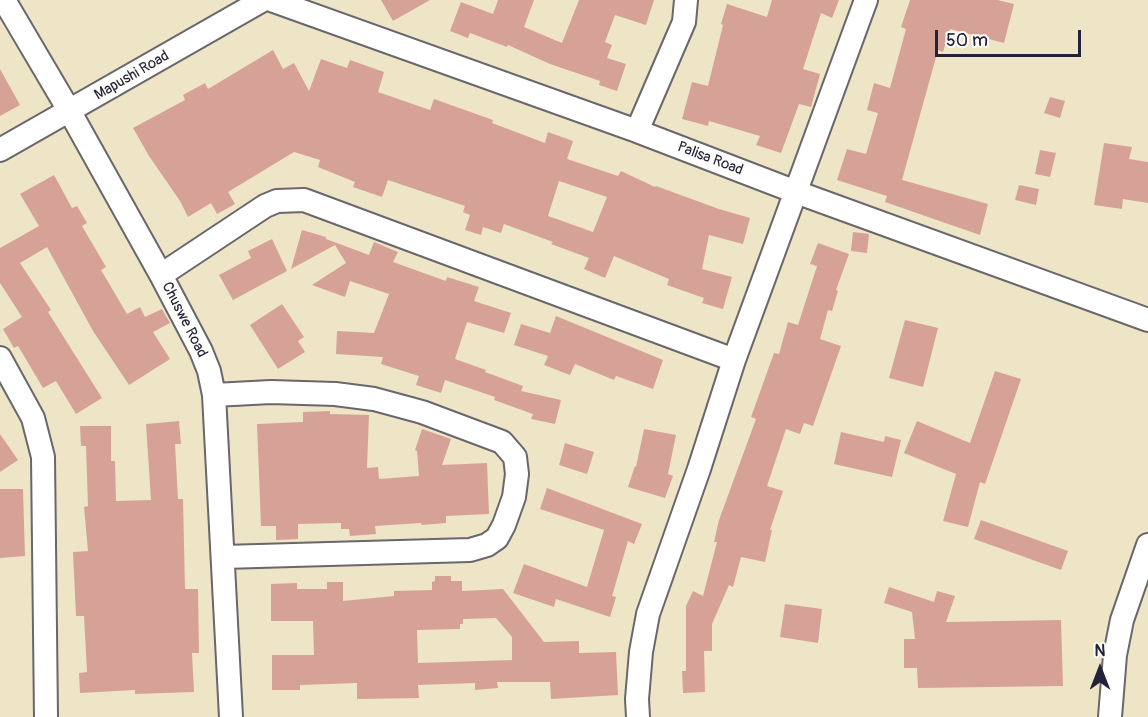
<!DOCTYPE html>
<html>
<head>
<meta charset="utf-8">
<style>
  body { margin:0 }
  #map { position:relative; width:1148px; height:717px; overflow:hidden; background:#eee5c7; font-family:Pangolin,sans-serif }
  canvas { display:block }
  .north { position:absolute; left:1070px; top:639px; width:60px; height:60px; -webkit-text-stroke:4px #fdfcf7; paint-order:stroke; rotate:0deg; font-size:16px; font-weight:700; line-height:24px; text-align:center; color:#22223b }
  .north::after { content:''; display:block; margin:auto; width:21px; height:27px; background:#22223b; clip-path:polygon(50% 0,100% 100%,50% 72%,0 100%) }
  .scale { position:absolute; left:935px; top:30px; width:146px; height:27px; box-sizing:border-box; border:3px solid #22223b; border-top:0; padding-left:8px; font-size:18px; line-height:21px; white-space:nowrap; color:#22223b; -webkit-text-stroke:4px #fdfcf7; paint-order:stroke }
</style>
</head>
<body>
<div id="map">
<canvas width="1148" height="717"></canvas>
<div class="north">N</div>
<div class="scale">50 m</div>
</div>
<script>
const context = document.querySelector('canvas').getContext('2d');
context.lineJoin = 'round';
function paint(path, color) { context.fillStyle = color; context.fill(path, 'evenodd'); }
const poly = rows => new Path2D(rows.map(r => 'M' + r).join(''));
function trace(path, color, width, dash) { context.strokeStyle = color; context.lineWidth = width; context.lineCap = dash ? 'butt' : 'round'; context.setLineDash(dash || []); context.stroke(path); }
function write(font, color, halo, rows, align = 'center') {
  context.font = font + ' Pangolin,sans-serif'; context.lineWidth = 6; context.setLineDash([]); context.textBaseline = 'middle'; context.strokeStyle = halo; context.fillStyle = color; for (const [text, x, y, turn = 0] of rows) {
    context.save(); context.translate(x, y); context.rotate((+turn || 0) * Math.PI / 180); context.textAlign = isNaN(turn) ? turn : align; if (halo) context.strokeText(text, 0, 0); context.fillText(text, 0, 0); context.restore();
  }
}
paint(poly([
  [381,0,430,0,393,21],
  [498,0,534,0,524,27,562,43,579,0,654,0,646,25,615,15,605,42,612,45,607,58,626,64,617,91,599,85,600,81,550,64,508,45,507,47,470,33,468,38,450,31,461,2,493,14],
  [772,0,839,0,832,18,821,13,803,69,820,74,811,107,799,104,781,153,756,145,760,136,709,121,708,126,682,119,692,82,708,86,723,25,721,24,727,4,767,17],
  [910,0,997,0,1014,4,1004,43,950,29,943,52,938,50,902,180,988,204,980,235,885,202,887,196,837,180,847,149,866,154,878,113,867,110,874,83,890,88,906,29,901,27],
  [273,50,283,69,294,63,309,91,321,59,347,68,350,60,384,72,378,92,430,110,434,99,493,120,492,123,545,143,548,132,573,141,567,159,618,176,621,171,655,187,656,186,719,209,750,218,743,244,709,235,702,269,732,277,723,309,702,303,704,298,667,285,669,279,614,256,605,278,584,269,589,258,551,244,553,242,504,224,501,233,483,227,481,235,465,230,470,215,463,212,465,206,388,180,382,197,353,187,355,182,318,167,320,160,294,152,228,192,235,204,217,214,211,203,188,217,180,201,149,156,133,128,185,100,183,95,205,83,208,89],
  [559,181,607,197,593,232,548,216],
  [0,69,20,105,0,116],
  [1050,97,1065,101,1060,118,1044,113],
  [1104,143,1132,147,1129,159,1148,162,1148,203,1123,199,1122,209,1094,205],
  [1040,150,1056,153,1050,177,1035,174],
  [54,175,72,208,77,206,87,223,82,226,106,267,101,270,127,314,140,307,145,317,162,309,170,323,153,332,170,359,129,385,93,331,47,247,20,263,51,310,48,312,102,398,76,414,56,381,43,388,18,346,14,348,3,329,22,317,0,283,0,248,39,226,20,194],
  [1019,185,1039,189,1036,205,1015,200],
  [302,230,326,237,326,239,369,255,374,242,398,252,393,262,446,281,447,277,479,287,474,301,511,313,504,333,467,322,455,359,486,370,485,372,523,386,521,391,561,400,555,424,531,419,533,414,494,400,495,397,445,380,441,393,416,385,419,376,381,364,383,357,336,354,337,331,374,333,389,294,350,281,345,297,312,285,346,263,335,245,291,269],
  [853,232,869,234,867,253,851,251],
  [272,239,287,271,233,300,219,275,251,258,248,251],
  [818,243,849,254,836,290,838,291,832,311,828,310,820,339,841,346,813,426,804,423,800,434,786,429,767,486,783,491,770,530,772,530,765,562,741,557,733,587,729,585,712,624,712,651,704,651,705,692,683,693,682,671,686,671,686,606,693,591,703,596,717,542,714,542,719,520,756,419,751,417,774,353,779,354,788,322,798,325,817,266,810,264],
  [282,304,304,337,298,341,305,352,278,369,250,325],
  [556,316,663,360,653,389,616,376,614,380,575,364,570,375,544,365,548,356,514,345,521,324,550,333],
  [905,320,938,328,923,387,889,378],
  [995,371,1021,379,985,484,980,482,968,527,943,521,956,474,904,453,917,421,970,443],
  [330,411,330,414,369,415,367,468,378,467,379,479,419,476,417,451,415,450,422,429,451,439,442,465,487,463,489,514,446,516,446,523,422,525,421,523,375,526,376,534,350,536,349,529,341,529,341,523,298,524,298,539,276,540,276,526,261,526,257,424,303,422,303,412],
  [179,421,181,444,175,444,178,499,183,499,185,589,198,589,199,653,192,653,194,692,135,694,135,690,80,693,79,673,87,672,84,616,76,616,73,552,88,551,84,507,88,506,86,446,81,446,80,426,111,426,111,461,115,461,116,501,151,500,146,424],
  [644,429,676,435,668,474,673,476,665,498,628,487,635,466,636,467],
  [841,432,884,442,885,436,901,440,892,477,834,464],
  [0,434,18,460,0,472],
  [565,443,594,452,587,474,559,465],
  [547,488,642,524,634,544,628,541,612,596,616,597,610,617,556,599,554,607,513,593,524,564,587,587,604,530,540,509],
  [0,489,23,489,25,556,0,558],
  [981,520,1068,551,1061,570,974,539],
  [435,576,451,576,451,581,462,581,462,591,503,589,544,642,579,641,579,653,616,652,618,695,551,699,550,682,497,682,498,688,475,690,475,683,418,685,419,698,357,699,357,683,300,685,300,690,272,690,272,655,314,655,313,621,271,621,271,584,297,583,297,589,327,589,327,582,343,582,343,601,394,596,394,591,432,590,432,582,435,581],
  [496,618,512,637,512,660,418,663,417,630,460,629,460,624,463,624,463,619],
  [889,587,934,602,937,591,955,596,946,622,1061,620,1063,686,918,688,917,668,904,668,904,639,915,639,912,612,884,603],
  [785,604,822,609,818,643,780,637]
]), '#d6a297');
const minor = poly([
  [4,0,70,112,161,275,201,351,209,371,214,395,231,717],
  [271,0,637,131,796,192,1148,320],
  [637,131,684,22,686,0],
  [0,150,263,0],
  [161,275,265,206,277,201,304,200,734,360],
  [0,358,33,418,43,457,46,717],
  [214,395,271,392,335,394,374,399,422,412,502,442,515,457,517,474,514,497,504,525,497,538,487,545,470,550,223,557],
  [638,717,637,699,641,652,648,614,699,469,734,360,866,0],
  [1110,717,1115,655,1122,620,1148,545]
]);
trace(minor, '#69666c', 26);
trace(minor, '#fff', 22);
write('15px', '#22223b', '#fdfcf7', [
  ["Mapushi Road",132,76,-30],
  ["Palisa Road",710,159,21],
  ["Chuswe Road",184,320,63]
]);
</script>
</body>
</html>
